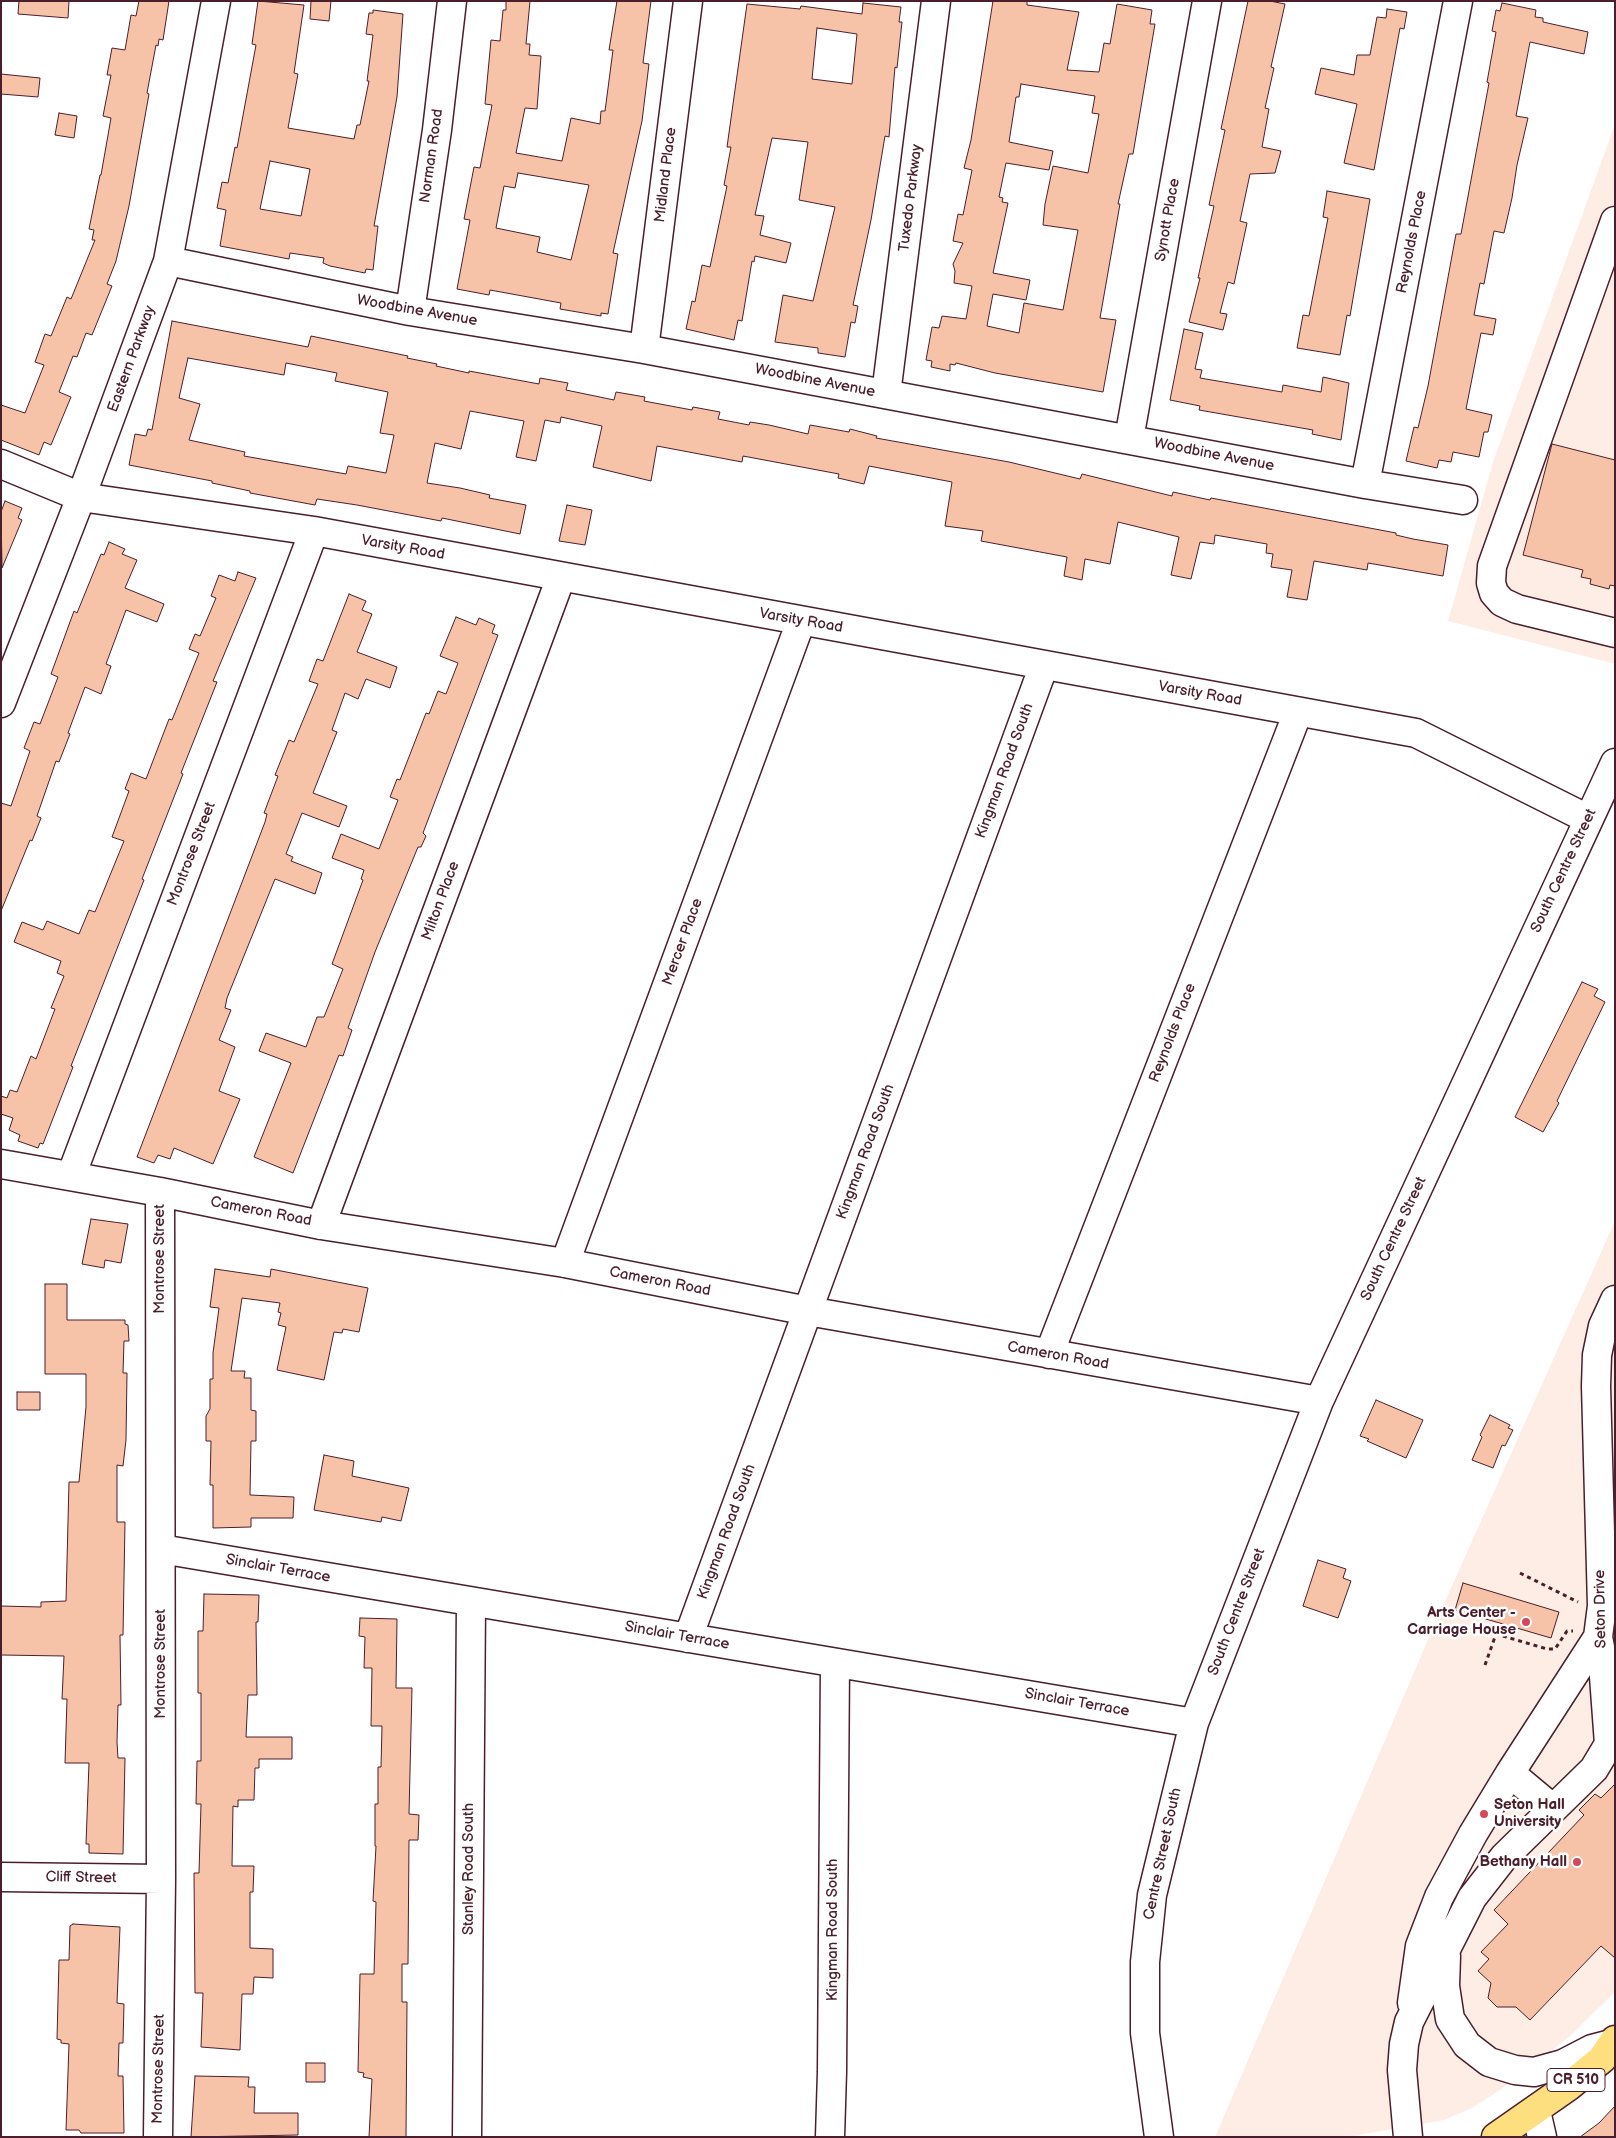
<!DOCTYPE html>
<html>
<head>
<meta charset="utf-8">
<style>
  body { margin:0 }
  #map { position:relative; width:1616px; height:2138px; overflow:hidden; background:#fff; font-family:"Balsamiq Sans",sans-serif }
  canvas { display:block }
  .frame { position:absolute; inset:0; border:2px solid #4a1f2b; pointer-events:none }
</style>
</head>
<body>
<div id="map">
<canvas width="1616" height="2138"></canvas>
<div class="frame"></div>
</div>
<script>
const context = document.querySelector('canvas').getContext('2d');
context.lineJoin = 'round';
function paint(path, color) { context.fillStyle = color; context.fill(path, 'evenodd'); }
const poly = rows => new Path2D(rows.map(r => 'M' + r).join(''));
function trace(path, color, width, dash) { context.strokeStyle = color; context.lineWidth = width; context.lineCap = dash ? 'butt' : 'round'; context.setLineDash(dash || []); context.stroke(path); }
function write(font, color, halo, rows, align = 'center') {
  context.font = font + ' "Balsamiq Sans",sans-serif'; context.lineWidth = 5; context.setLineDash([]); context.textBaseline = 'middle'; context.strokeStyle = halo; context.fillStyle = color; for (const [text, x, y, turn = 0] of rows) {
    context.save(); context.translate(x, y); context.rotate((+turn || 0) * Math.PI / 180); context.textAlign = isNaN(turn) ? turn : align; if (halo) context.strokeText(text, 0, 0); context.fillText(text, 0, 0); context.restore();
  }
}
paint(poly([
  [1615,124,1615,664,1448,621,1493,462],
  [1615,1221,1615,1992,1569,2037,1500,2090,1472,2108,1444,2120,1347,2137,1215,2137,1430,1635]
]), '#fdede5');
const building = poly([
  [19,1,69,1,68,18,18,14,19,1],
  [139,1,169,1,163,40,159,39,158,46,156,45,147,93,149,94,129,206,116,261,107,284,112,286,92,335,86,333,77,357,73,356,59,392,71,397,51,445,44,442,39,455,1,440,1,405,25,413,44,365,35,362,45,334,51,336,67,297,71,299,95,240,92,240,94,230,89,229,100,175,101,175,111,118,103,116,111,75,107,75,112,48,125,50,131,15,136,16,139,1],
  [258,1,304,5,294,73,298,74,288,128,354,139,357,125,360,125,369,81,367,81,373,35,366,34,369,13,373,13,373,10,403,14,397,97,374,226,378,226,373,270,366,269,365,273,330,266,323,263,324,258,290,253,289,259,220,246,226,210,217,208,222,182,228,183,235,147,237,148,256,45,252,44,258,1],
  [270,161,310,169,301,216,260,209,270,161],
  [311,1,331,1,329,21,310,19,311,1],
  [506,1,530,1,526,44,530,44,529,55,541,56,537,109,525,108,516,153,562,161,571,118,600,124,601,111,605,111,613,50,609,50,617,1,651,1,643,63,649,64,642,121,613,253,618,254,608,314,601,313,601,316,560,309,561,303,490,290,489,295,457,289,470,220,464,219,474,167,480,168,492,105,485,104,491,40,500,41,503,10,506,10,506,1],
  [518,173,589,185,571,260,537,252,540,237,496,228,504,186,515,188,518,173],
  [993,1,1027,1,1027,5,1079,12,1067,70,1099,72,1104,43,1110,44,1117,4,1152,10,1150,24,1155,24,1133,154,1129,154,1118,204,1120,204,1100,318,1116,320,1103,392,995,373,956,363,955,365,950,364,950,371,931,367,932,361,926,360,932,327,939,328,942,316,966,319,972,286,954,283,955,271,953,264,963,243,953,241,958,214,963,215,972,170,964,168,971,140,993,1],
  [1021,84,1095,96,1092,113,1099,114,1088,173,1053,166,1045,204,1043,225,1078,230,1063,310,1024,303,1019,333,987,326,993,294,1026,300,1030,280,993,273,1008,203,1002,202,1003,198,999,197,1006,163,1049,170,1053,151,1009,142,1016,97,1019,97,1021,84],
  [1248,1,1270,1,1285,4,1271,67,1274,68,1265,108,1269,109,1262,147,1281,151,1275,173,1250,174,1240,221,1247,223,1234,284,1228,282,1220,313,1227,314,1223,330,1189,322,1200,278,1198,278,1214,206,1209,205,1225,130,1221,129,1248,1],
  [863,3,901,7,899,22,902,22,897,68,895,67,889,137,885,136,871,220,853,305,858,306,855,323,851,322,845,357,818,353,818,348,775,342,783,295,813,301,835,207,799,200,808,142,772,138,755,215,764,216,760,235,791,243,786,263,755,256,754,262,752,261,742,321,738,320,734,340,686,329,692,301,695,302,702,265,710,267,727,186,724,185,731,147,727,147,747,4,800,9,801,6,862,14,863,3],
  [817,28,857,34,852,84,812,79,817,28],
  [1502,3,1536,10,1535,17,1543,18,1543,22,1588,32,1584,54,1530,42,1516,116,1528,118,1517,165,1512,198,1504,233,1494,231,1484,284,1480,283,1474,315,1496,319,1493,335,1481,333,1466,409,1492,415,1488,432,1484,432,1479,457,1453,452,1451,462,1439,460,1437,468,1406,461,1414,427,1418,428,1428,386,1456,234,1461,234,1489,83,1487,82,1496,32,1492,31,1496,10,1500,11,1502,3],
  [1387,9,1407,12,1404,29,1400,28,1374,170,1344,163,1357,104,1315,94,1321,68,1354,75,1357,55,1370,55,1377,17,1386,18,1387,9],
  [1,74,40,78,38,97,1,94,1,74],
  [59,113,77,116,74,138,55,135,59,113],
  [1327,191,1370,199,1350,316,1347,315,1340,355,1297,348,1303,315,1309,316,1328,218,1323,217,1327,191],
  [172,321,308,347,311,336,408,356,407,358,437,364,436,366,469,373,469,371,539,384,540,378,568,383,566,390,614,400,616,392,645,397,644,401,692,410,693,407,720,412,718,419,749,425,750,422,769,425,808,434,810,425,849,432,850,429,877,436,876,438,1009,462,1080,479,1082,474,1172,496,1173,492,1210,500,1211,498,1396,533,1396,535,1413,539,1448,545,1443,576,1368,563,1367,570,1314,561,1307,600,1287,597,1292,570,1271,567,1273,554,1266,553,1267,544,1215,535,1214,544,1200,542,1191,579,1171,575,1179,537,1118,522,1110,564,1085,559,1082,580,1064,576,1067,557,981,541,983,531,945,526,952,482,869,466,864,484,838,478,839,474,743,456,742,462,657,446,651,481,593,467,602,426,561,417,560,423,545,420,536,461,516,457,524,421,470,411,461,449,435,443,427,483,460,488,490,495,489,498,526,505,520,534,442,518,441,521,357,505,317,499,315,505,250,493,250,491,212,483,212,481,129,465,135,434,146,436,148,429,152,430,172,321],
  [188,358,284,375,286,363,337,373,335,381,388,392,380,433,394,435,386,473,348,466,346,474,244,456,245,452,189,440,200,404,179,398,188,358],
  [1184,329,1203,333,1195,369,1202,370,1200,378,1282,392,1283,385,1321,392,1323,377,1349,383,1341,440,1312,434,1313,430,1199,410,1200,406,1170,400,1184,329],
  [1552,444,1615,460,1615,586,1610,585,1609,589,1590,584,1591,579,1581,577,1583,570,1523,555,1552,444],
  [5,501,22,508,18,518,22,520,2,568,1,512,5,501],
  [567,505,592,510,585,545,559,541,567,505],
  [109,542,125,549,122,554,137,560,125,588,164,604,157,622,126,610,106,664,111,666,101,694,85,687,68,733,70,734,59,762,56,761,37,816,41,818,32,841,30,840,1,911,1,803,11,806,30,751,24,748,34,722,40,724,58,677,51,674,74,611,77,613,101,554,104,555,109,542],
  [238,572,256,578,213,681,217,682,181,773,183,774,142,879,144,880,71,1066,73,1067,43,1144,40,1143,38,1148,18,1141,20,1135,9,1130,13,1118,1,1114,1,1096,7,1098,10,1090,17,1092,31,1056,36,1059,55,1009,51,1008,64,976,57,973,61,961,14,942,22,922,43,930,47,921,79,934,89,910,95,912,124,841,112,837,129,791,125,789,131,773,146,779,169,719,172,720,199,653,189,649,195,634,200,636,216,598,211,596,219,575,235,581,238,572],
  [349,594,366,601,362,610,372,614,357,652,397,667,390,688,366,679,358,699,345,693,332,730,337,732,313,793,347,806,339,827,302,813,286,854,293,857,291,861,322,873,315,894,275,879,227,998,225,1008,231,1010,219,1040,235,1047,219,1091,240,1099,213,1164,174,1148,170,1159,158,1155,154,1163,137,1157,265,822,267,814,264,813,278,776,275,775,289,740,294,742,318,684,309,681,317,659,323,661,349,594],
  [456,617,476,625,479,618,495,625,492,633,498,635,423,833,426,836,421,847,418,847,375,952,348,1028,352,1030,343,1056,339,1055,293,1173,254,1157,291,1063,259,1051,266,1033,306,1047,317,1017,324,1017,343,969,332,964,363,880,361,879,364,870,332,858,341,834,379,849,398,800,390,797,397,779,400,780,426,713,429,714,438,691,446,694,458,663,440,656,456,617],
  [1582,982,1598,989,1594,996,1605,1002,1557,1101,1559,1103,1543,1132,1515,1117,1582,982],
  [91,1219,128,1224,121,1263,105,1260,104,1268,82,1264,91,1219],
  [215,1269,270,1277,271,1269,368,1288,359,1332,343,1329,342,1333,334,1332,324,1380,277,1370,286,1327,278,1325,281,1313,278,1312,280,1303,242,1298,231,1371,245,1371,244,1378,251,1378,251,1410,256,1411,256,1441,251,1441,250,1495,294,1497,293,1518,251,1518,251,1527,213,1528,213,1485,210,1485,211,1441,206,1441,206,1416,210,1409,210,1379,213,1379,213,1353,219,1308,210,1307,215,1269],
  [45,1284,67,1284,67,1320,125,1320,125,1324,128,1325,129,1341,124,1341,123,1373,127,1373,126,1440,123,1466,117,1465,117,1522,125,1522,123,1635,120,1635,121,1705,118,1705,117,1742,118,1758,125,1758,123,1854,89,1853,89,1844,86,1844,89,1763,65,1763,67,1699,62,1699,64,1656,1,1655,1,1606,41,1607,41,1602,66,1601,69,1482,79,1482,86,1407,86,1374,45,1374,45,1284],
  [17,1392,40,1392,40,1410,17,1410,17,1392],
  [1376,1400,1423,1420,1406,1458,1367,1441,1369,1439,1360,1436,1376,1400],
  [1490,1415,1510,1425,1508,1428,1513,1430,1505,1446,1502,1445,1493,1468,1472,1460,1482,1437,1480,1435,1490,1415],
  [324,1455,354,1461,352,1476,409,1488,401,1521,382,1517,381,1522,314,1510,324,1455],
  [1318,1560,1346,1569,1343,1578,1351,1581,1338,1618,1303,1606,1318,1560],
  [1463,1583,1559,1612,1551,1638,1455,1610,1463,1583],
  [204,1594,259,1595,258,1622,256,1622,257,1695,248,1695,246,1737,292,1737,292,1759,259,1759,259,1768,255,1768,254,1800,238,1800,238,1807,233,1806,232,1866,254,1866,253,1892,250,1892,250,1948,273,1949,273,1978,254,1977,253,1994,242,1994,240,2050,201,2047,203,1993,195,1993,194,1873,199,1873,201,1804,196,1804,197,1761,201,1761,201,1693,198,1693,198,1631,203,1631,204,1594],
  [360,1618,397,1619,396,1688,412,1688,409,1814,419,1815,418,1840,409,1840,408,1964,402,1964,402,2002,407,2002,406,2137,369,2137,372,2079,363,2077,364,2073,358,2072,360,1974,374,1974,376,1902,373,1901,376,1846,375,1846,375,1804,378,1804,378,1767,381,1767,382,1726,371,1726,372,1668,364,1668,365,1637,359,1636,360,1618],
  [1615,1784,1615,1958,1601,1946,1530,2020,1516,2007,1497,2007,1488,1998,1491,1983,1478,1971,1489,1959,1481,1952,1508,1924,1494,1910,1584,1815,1579,1810,1595,1794,1601,1798,1615,1784],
  [73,1924,120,1927,117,2003,124,2004,123,2043,119,2043,118,2076,123,2076,124,2133,81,2133,79,2130,66,2130,69,2044,61,2043,61,2040,57,2039,59,1960,69,1960,70,1926,73,1924],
  [306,2063,325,2063,325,2082,306,2082,306,2063],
  [195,2076,249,2077,248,2087,255,2087,254,2113,298,2113,298,2135,191,2137,195,2076],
  [1615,2106,1615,2137,1580,2137,1599,2123,1615,2106]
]);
paint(building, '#f7c3a8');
trace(building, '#4a1f2b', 1);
const minor = poly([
  [1615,221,1492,566,1491,583,1494,593,1502,602,1517,609,1615,633],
  [168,261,410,311,644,349,1365,484,1463,500],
  [410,311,437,130,452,1],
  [644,349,688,1],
  [886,394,936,1],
  [1129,439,1207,1],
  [1,464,81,497,314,531,1416,733,1588,819],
  [1365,484,1458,1],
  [1,703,81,497,168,261,216,1],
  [1,1164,160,1192,321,1225,565,1263,808,1311,1319,1401],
  [71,1176,314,531],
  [321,1225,561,577],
  [565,1263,801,621],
  [1049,1354,1298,712],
  [161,1549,1194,1723],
  [688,1638,1044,665],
  [1510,1773,1553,1809],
  [1,1877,161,1879],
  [1446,1956,1445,1986,1450,2019,1467,2045,1489,2062,1515,2070,1534,2072,1563,2064,1592,2049,1611,2044],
  [1412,2003,1420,1946,1439,1897,1473,1834,1510,1773,1598,1637],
  [1536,2111,1542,2137],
  [158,2137,161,1879,160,1192],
  [467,2137,471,1602],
  [830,2137,832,2072,835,1663],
  [1159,2137,1145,2033,1145,1962,1152,1895,1194,1723,1319,1401,1615,763],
  [1408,2137,1402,2070,1404,2044,1409,2022,1472,1898,1504,1857,1594,1769,1609,1744,1603,1663,1598,1637,1602,1606,1596,1386,1597,1355,1603,1326,1615,1300]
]);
const major = poly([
  [1496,2137,1569,2086,1602,2059,1615,2040]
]);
trace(minor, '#4a1f2b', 31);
trace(major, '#4a1f2b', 31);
trace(poly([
  [1520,1573,1578,1602],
  [1485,1665,1496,1634,1547,1649,1555,1649,1567,1631,1573,1631]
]), '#4a1f2b', 3, [4, 4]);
trace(minor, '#fff', 28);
trace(major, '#fddf80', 28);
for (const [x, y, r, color] of [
  [1526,1622,5,"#d1495b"],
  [1484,1814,5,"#d1495b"],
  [1577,1862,5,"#d1495b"]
]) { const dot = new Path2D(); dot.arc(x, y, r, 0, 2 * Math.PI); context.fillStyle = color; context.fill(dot); trace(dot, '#fff', 2); }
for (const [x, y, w] of [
  [1576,2080,58]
]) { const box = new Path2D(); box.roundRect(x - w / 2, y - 11.5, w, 23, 4); context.fillStyle = '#fff'; context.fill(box); trace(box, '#4a1f2b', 1); }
write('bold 14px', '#4a1f2b', null, [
  ["CR 510",1576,2080]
]);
write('15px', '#4a1f2b', '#fff', [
  ["Norman Road",432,156,-82],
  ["Midland Place",666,175,-83],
  ["Tuxedo Parkway",911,198,-83],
  ["Synott Place",1168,220,-80],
  ["Reynolds Place",1412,242,-79],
  ["Woodbine Avenue",417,311,10],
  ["Eastern Parkway",132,359,-70],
  ["Woodbine Avenue",815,381,11],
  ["Woodbine Avenue",1214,455,11],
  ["Varsity Road",403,548,10],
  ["Varsity Road",801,621,10],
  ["Varsity Road",1200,694,10],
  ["Kingman Road South",1005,771,-70],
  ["Montrose Street",192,854,-69],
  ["South Centre Street",1564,871,-65],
  ["Milton Place",441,901,-70],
  ["Mercer Place",683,942,-70],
  ["Reynolds Place",1173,1033,-69],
  ["Kingman Road South",866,1152,-70],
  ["Cameron Road",261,1212,11],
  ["South Centre Street",1394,1239,-65],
  ["Montrose Street",160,1259,-90],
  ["Cameron Road",660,1282,11],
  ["Cameron Road",1058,1356,10],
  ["Kingman Road South",727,1532,-70],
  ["Sinclair Terrace",278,1569,10],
  ["Seton Drive",1601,1609,-91],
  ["South Centre Street",1237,1612,-69],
  ["Sinclair Terrace",677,1636,10],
  ["Montrose Street",161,1664,-90],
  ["Sinclair Terrace",1077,1703,10],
  ["Centre Street South",1163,1854,-78],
  ["Stanley Road South",469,1869,-90],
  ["Cliff Street",81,1878,1],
  ["Kingman Road South",833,1930,-90],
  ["Montrose Street",159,2069,-89]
]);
write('bold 15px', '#4a1f2b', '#fff', [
  ["Arts Center -",1516,1613],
  ["Carriage House",1516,1630],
  ["Seton Hall",1494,1805,"left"],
  ["University",1494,1822,"left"],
  ["Bethany Hall",1567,1862]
], 'right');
</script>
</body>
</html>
